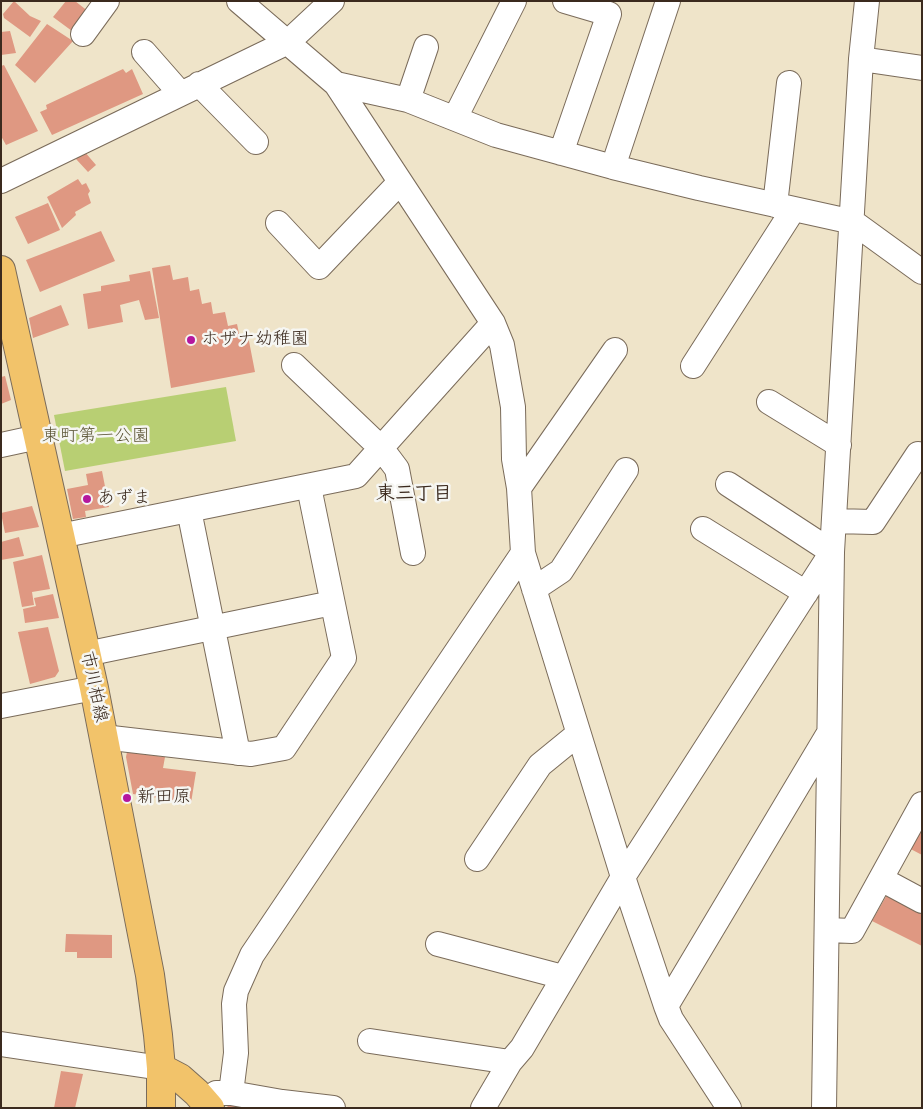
<!DOCTYPE html>
<html>
<head>
<meta charset="utf-8">
<style>
  body { margin:0 }
  #map { position:relative; width:923px; height:1109px; overflow:hidden; background:#efe4c9; font-family:Mynerve,sans-serif }
  canvas { display:block }
  .frame { position:absolute; inset:0; border:2px solid #3b2a1e; pointer-events:none }
</style>
</head>
<body>
<div id="map">
<canvas width="923" height="1109"></canvas>
<div class="frame"></div>
</div>
<script>
const context = document.querySelector('canvas').getContext('2d');
context.lineJoin = 'round';
function paint(path, color) { context.fillStyle = color; context.fill(path, 'evenodd'); }
const poly = rows => new Path2D(rows.map(r => 'M' + r).join(''));
function trace(path, color, width, dash) { context.strokeStyle = color; context.lineWidth = width; context.lineCap = dash ? 'butt' : 'round'; context.setLineDash(dash || []); context.stroke(path); }
function write(font, color, halo, rows, align = 'center') {
  context.font = font + ' Mynerve,"Klee One",sans-serif'; context.lineWidth = 5; context.setLineDash([]); context.textBaseline = 'middle'; context.strokeStyle = halo; context.fillStyle = color; for (const [text, x, y, turn = 0] of rows) {
    context.save(); context.translate(x, y); context.rotate((+turn || 0) * Math.PI / 180); context.textAlign = isNaN(turn) ? turn : align; if (halo) context.strokeText(text, 0, 0); context.fillText(text, 0, 0); context.restore();
  }
}
paint(poly([
  [226,387,236,441,65,471,54,415]
]), '#b8cf73');
paint(poly([
  [14,1,30,16,41,21,30,37,4,18,3,14],
  [66,1,75,1,89,12,72,31,53,17],
  [47,24,73,41,35,83,15,65],
  [10,31,16,53,1,55,1,32],
  [4,65,38,131,6,145,1,136,1,66],
  [123,69,126,73,132,69,143,94,52,135,40,112,47,109,46,105],
  [84,151,96,165,88,172,76,159],
  [78,179,82,185,86,183,90,191,88,194,91,203,75,212,76,215,62,228,47,197],
  [48,203,60,230,28,244,15,217],
  [101,231,115,261,40,292,26,260],
  [170,265,173,280,188,277,190,291,199,289,202,304,211,302,213,314,225,312,228,326,237,324,240,338,248,336,255,372,171,388,152,268],
  [150,271,159,318,145,320,139,300,120,305,123,322,88,329,83,294,101,291,101,286,130,281,129,275],
  [61,305,69,325,33,338,29,318],
  [5,376,11,400,1,404,1,377],
  [102,471,109,507,85,511,86,517,73,519,67,489,88,485,86,474],
  [32,506,39,527,5,533,1,513],
  [19,537,24,556,1,560,1,542],
  [42,555,50,589,32,592,34,605,22,607,13,562],
  [53,594,59,618,25,623,23,609,36,606,34,598],
  [48,627,59,671,55,677,30,684,18,632],
  [127,752,165,757,163,768,196,772,191,803,133,794,126,757],
  [922,826,922,855,905,846],
  [888,893,922,912,922,946,872,921],
  [66,934,112,935,112,958,77,958,77,952,65,952],
  [61,1071,83,1074,75,1108,54,1108],
  [232,1100,261,1108,229,1108,226,1105]
]), '#df9882');
const minor = poly([
  [239,1,336,84,493,323,502,345,513,407,514,459,519,488,523,553,623,877,666,1006,671,1019,729,1108],
  [83,34,107,1],
  [144,52,180,93],
  [861,59,922,68],
  [199,84,256,142],
  [336,84,408,100,496,135,613,167,699,188,853,222,922,272],
  [408,100,426,47],
  [455,118,514,1],
  [561,153,609,14,565,1],
  [613,167,668,1],
  [1,181,288,42,332,1],
  [775,205,789,83],
  [278,223,319,267,400,182],
  [294,365,382,449,397,469,413,553],
  [693,366,793,210],
  [769,402,839,445],
  [1,445,38,437],
  [519,488,615,350],
  [189,510,238,753],
  [834,521,873,522,918,454],
  [703,529,806,593],
  [60,536,356,476,493,323],
  [534,589,561,571,626,470],
  [86,654,332,603],
  [1,706,94,688],
  [103,737,251,754,284,748,344,658,309,487],
  [477,859,540,765,578,734],
  [881,879,922,901],
  [827,930,852,931,922,804],
  [438,944,563,977],
  [666,1006,829,733],
  [370,1041,510,1062],
  [1,1044,161,1068],
  [216,1093,231,1093,282,1102,333,1108],
  [231,1093,236,1053,234,1004,236,991,252,955,523,553],
  [483,1108,510,1062,522,1048,623,877,832,552,728,484],
  [824,1108,832,552,861,59,867,1]
]);
const major = poly([
  [1,270,94,688,150,975,158,1035,161,1068,161,1108],
  [161,1068,180,1078,197,1093,210,1108]
]);
trace(minor, '#7a6b5a', 26);
trace(major, '#7a6b5a', 30);
trace(minor, '#fff', 24);
trace(major, '#f2c36a', 28);
for (const [x, y, r, color] of [
  [191,340,5,"#b5179e"],
  [87,499,5,"#b5179e"],
  [127,798,5,"#b5179e"]
]) { const dot = new Path2D(); dot.arc(x, y, r, 0, 2 * Math.PI); context.fillStyle = color; context.fill(dot); trace(dot, '#f6f6f2', 2); }
write('18px', '#3b2a1e', '#f6f6f2', [
  ["ホザナ幼稚園",201,340],
  ["あずま",97,499],
  ["新田原",137,798]
], 'left');
write('18px', '#5a5333', '#f6f6f2', [
  ["東町第一公園",96,437]
]);
write('18px', '#3b2a1e', '#f6f6f2', [
  ["市川柏線",93,687,78]
]);
write('bold 19px', '#3b2a1e', '#f6f6f2', [
  ["東三丁目",414,495]
]);
</script>
</body>
</html>
